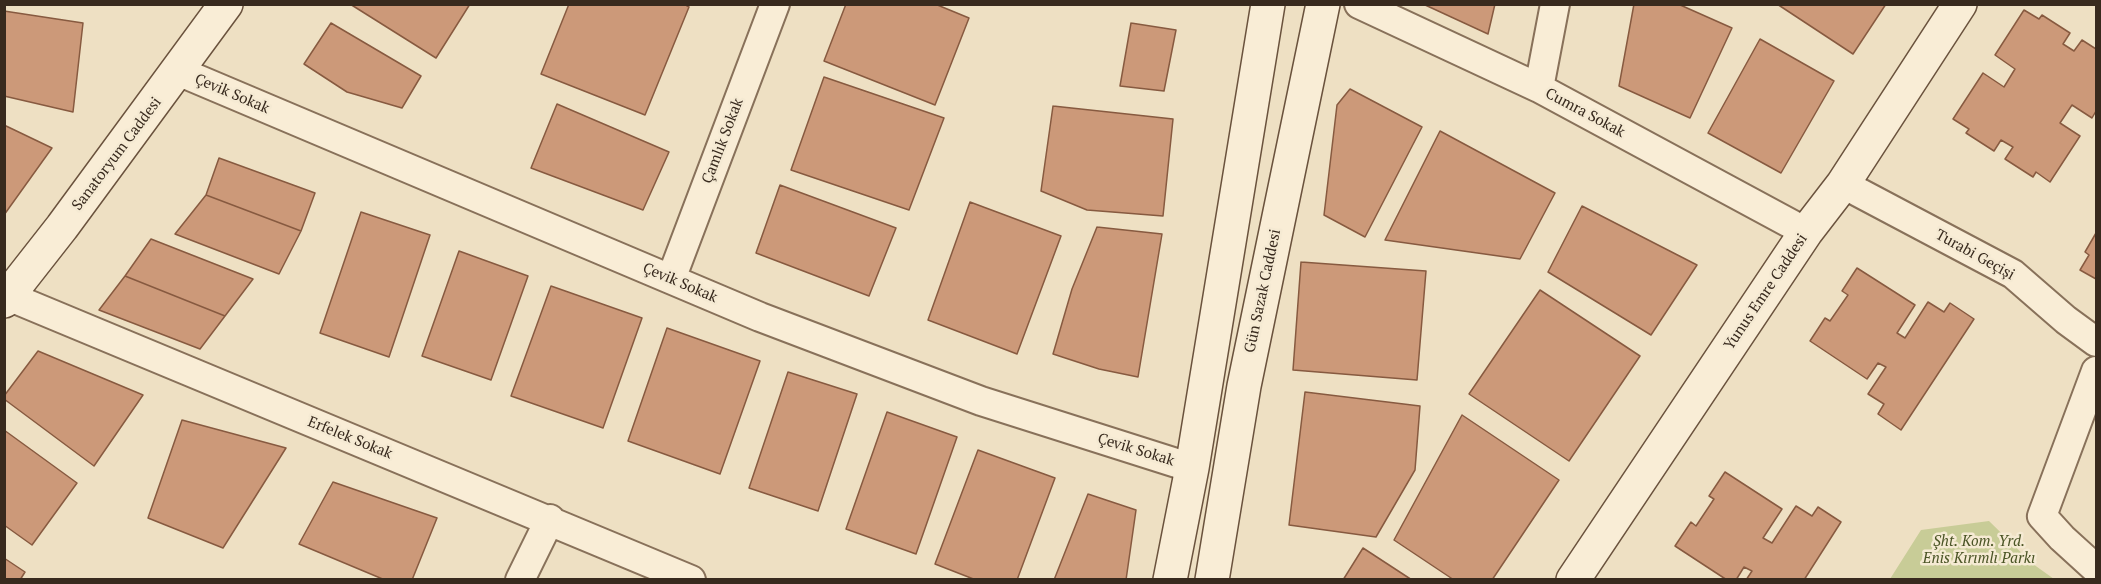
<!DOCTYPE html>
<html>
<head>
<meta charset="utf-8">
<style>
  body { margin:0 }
  #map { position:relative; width:2101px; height:584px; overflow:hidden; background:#eee0c3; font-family:"PT Serif",serif }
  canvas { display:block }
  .frame { position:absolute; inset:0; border:6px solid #382a1e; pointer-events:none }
</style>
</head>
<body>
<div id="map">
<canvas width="2101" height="584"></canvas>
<div class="frame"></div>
</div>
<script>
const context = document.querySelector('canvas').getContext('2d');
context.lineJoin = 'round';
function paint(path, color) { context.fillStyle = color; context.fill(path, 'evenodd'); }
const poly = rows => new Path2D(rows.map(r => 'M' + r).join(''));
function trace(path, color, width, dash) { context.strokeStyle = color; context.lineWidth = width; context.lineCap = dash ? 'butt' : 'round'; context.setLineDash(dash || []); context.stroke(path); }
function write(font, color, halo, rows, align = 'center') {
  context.font = font + ' "PT Serif",serif'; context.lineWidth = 5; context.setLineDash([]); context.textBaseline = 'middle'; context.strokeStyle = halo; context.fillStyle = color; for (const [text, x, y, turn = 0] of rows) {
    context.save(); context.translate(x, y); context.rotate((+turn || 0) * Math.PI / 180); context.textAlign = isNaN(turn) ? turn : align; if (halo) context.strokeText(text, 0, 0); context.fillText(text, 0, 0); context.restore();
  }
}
paint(poly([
  [1989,521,2033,564,2054,579,1890,579,1921,530]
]), '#c8cc97');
const building = poly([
  [350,4,470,4,436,58,350,4],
  [569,4,684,4,689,7,645,115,541,74,569,4],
  [846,4,935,4,969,18,935,105,824,61,846,4],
  [1423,4,1495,4,1488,34,1423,4],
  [1634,4,1678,4,1732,28,1690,118,1619,86,1634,4],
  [1777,4,1886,4,1853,54,1777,4],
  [2024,10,2039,19,2042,15,2070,33,2063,44,2074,51,2082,40,2096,49,2096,111,2092,118,2072,105,2060,123,2080,136,2050,182,2036,172,2033,177,2005,159,2013,147,2001,140,1994,151,1966,133,1969,129,1953,119,1983,73,2004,87,2015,69,1995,55,2024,10],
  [4,11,83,23,73,112,4,96,4,11],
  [331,23,421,76,402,108,347,92,304,64,331,23],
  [1131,23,1176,30,1164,91,1120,86,1131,23],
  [1760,39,1834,81,1781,173,1708,133,1760,39],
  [824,77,944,118,909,210,791,170,824,77],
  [1350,89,1422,127,1365,237,1324,215,1337,105,1350,89],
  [557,104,669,152,643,210,531,168,557,104],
  [1053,106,1173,119,1163,216,1087,210,1041,191,1053,106],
  [4,125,52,148,4,215,4,125],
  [1440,131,1555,193,1520,259,1385,240,1440,131],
  [219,158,315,193,301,231,206,195,219,158],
  [780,185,896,228,869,296,756,253,780,185],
  [206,195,301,231,279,274,175,234,206,195],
  [970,202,1061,236,1017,354,928,320,970,202],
  [1582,206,1697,265,1651,335,1548,272,1582,206],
  [361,212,430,235,389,357,320,333,361,212],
  [1097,227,1162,234,1138,377,1099,369,1053,354,1072,289,1097,227],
  [2096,233,2096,279,2080,270,2089,255,2085,252,2096,233],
  [151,239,253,279,225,316,125,276,151,239],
  [459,251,528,276,491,380,422,356,459,251],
  [1301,262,1426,271,1417,380,1293,370,1301,262],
  [1857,268,1915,305,1897,333,1905,338,1928,302,1944,312,1950,303,1974,319,1901,430,1878,414,1884,404,1868,394,1886,367,1878,363,1867,379,1810,341,1825,318,1830,321,1848,295,1842,291,1857,268],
  [125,276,225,316,200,349,99,310,125,276],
  [551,286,642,318,603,428,511,396,551,286],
  [1540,290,1640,356,1569,461,1469,394,1540,290],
  [667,328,760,361,720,474,628,441,667,328],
  [38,351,143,395,94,466,4,399,4,396,38,351],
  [788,372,857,394,818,511,749,488,788,372],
  [1305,392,1420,406,1415,470,1376,537,1289,525,1305,392],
  [887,412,957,437,916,554,846,529,887,412],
  [1462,415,1559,480,1492,580,1454,580,1394,540,1462,415],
  [182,420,286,448,223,548,148,518,182,420],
  [4,430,77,483,32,545,4,525,4,430],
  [978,450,1055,478,1017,580,976,580,935,564,978,450],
  [1725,472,1782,509,1763,538,1772,543,1796,506,1812,516,1818,507,1841,522,1804,580,1746,580,1752,571,1744,567,1736,580,1727,580,1675,546,1691,522,1696,526,1714,499,1709,496,1725,472],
  [333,482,437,518,412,580,385,580,299,544,333,482],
  [1088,494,1136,510,1126,580,1054,580,1088,494],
  [1363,548,1412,580,1343,580,1363,548],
  [4,558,25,572,20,580,4,580,4,558]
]);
paint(building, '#cc9979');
trace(building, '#875a40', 1.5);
const minor = poly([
  [1359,4,1539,88,1806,232],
  [178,71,760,317,981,401,1192,468],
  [1539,88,1555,4],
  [1843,184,2013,274,2066,320,2096,342],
  [671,279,775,4],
  [8,296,691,580],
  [2096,371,2042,516,2062,538,2096,569],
  [520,580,550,519]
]);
const secondary = poly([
  [4,301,62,227,226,4],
  [1170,580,1192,468,1268,4],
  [1212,580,1244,386,1323,4],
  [1573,580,1806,232,1843,184,1960,4]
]);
trace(minor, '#88715a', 32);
trace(secondary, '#6a523d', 36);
trace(minor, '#f9edd6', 28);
trace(secondary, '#f9edd6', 33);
write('15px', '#382a1e', '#f5ead3', [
  ["Çevik Sokak",232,94,23],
  ["Cumra Sokak",1585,113,28],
  ["Çamlık Sokak",723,141,-69],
  ["Sanatoryum Caddesi",117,154,-53],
  ["Turabi Geçişi",1975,255,29],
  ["Çevik Sokak",680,283,23],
  ["Gün Sazak Caddesi",1263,291,-78],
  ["Yunus Emre Caddesi",1766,292,-56],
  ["Erfelek Sokak",350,438,22],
  ["Çevik Sokak",1136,450,17]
]);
write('italic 15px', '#4a5425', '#f5ead3', [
  ["Şht. Kom. Yrd.",1979,542],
  ["Enis Kırımlı Parkı",1979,559]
]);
</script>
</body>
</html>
